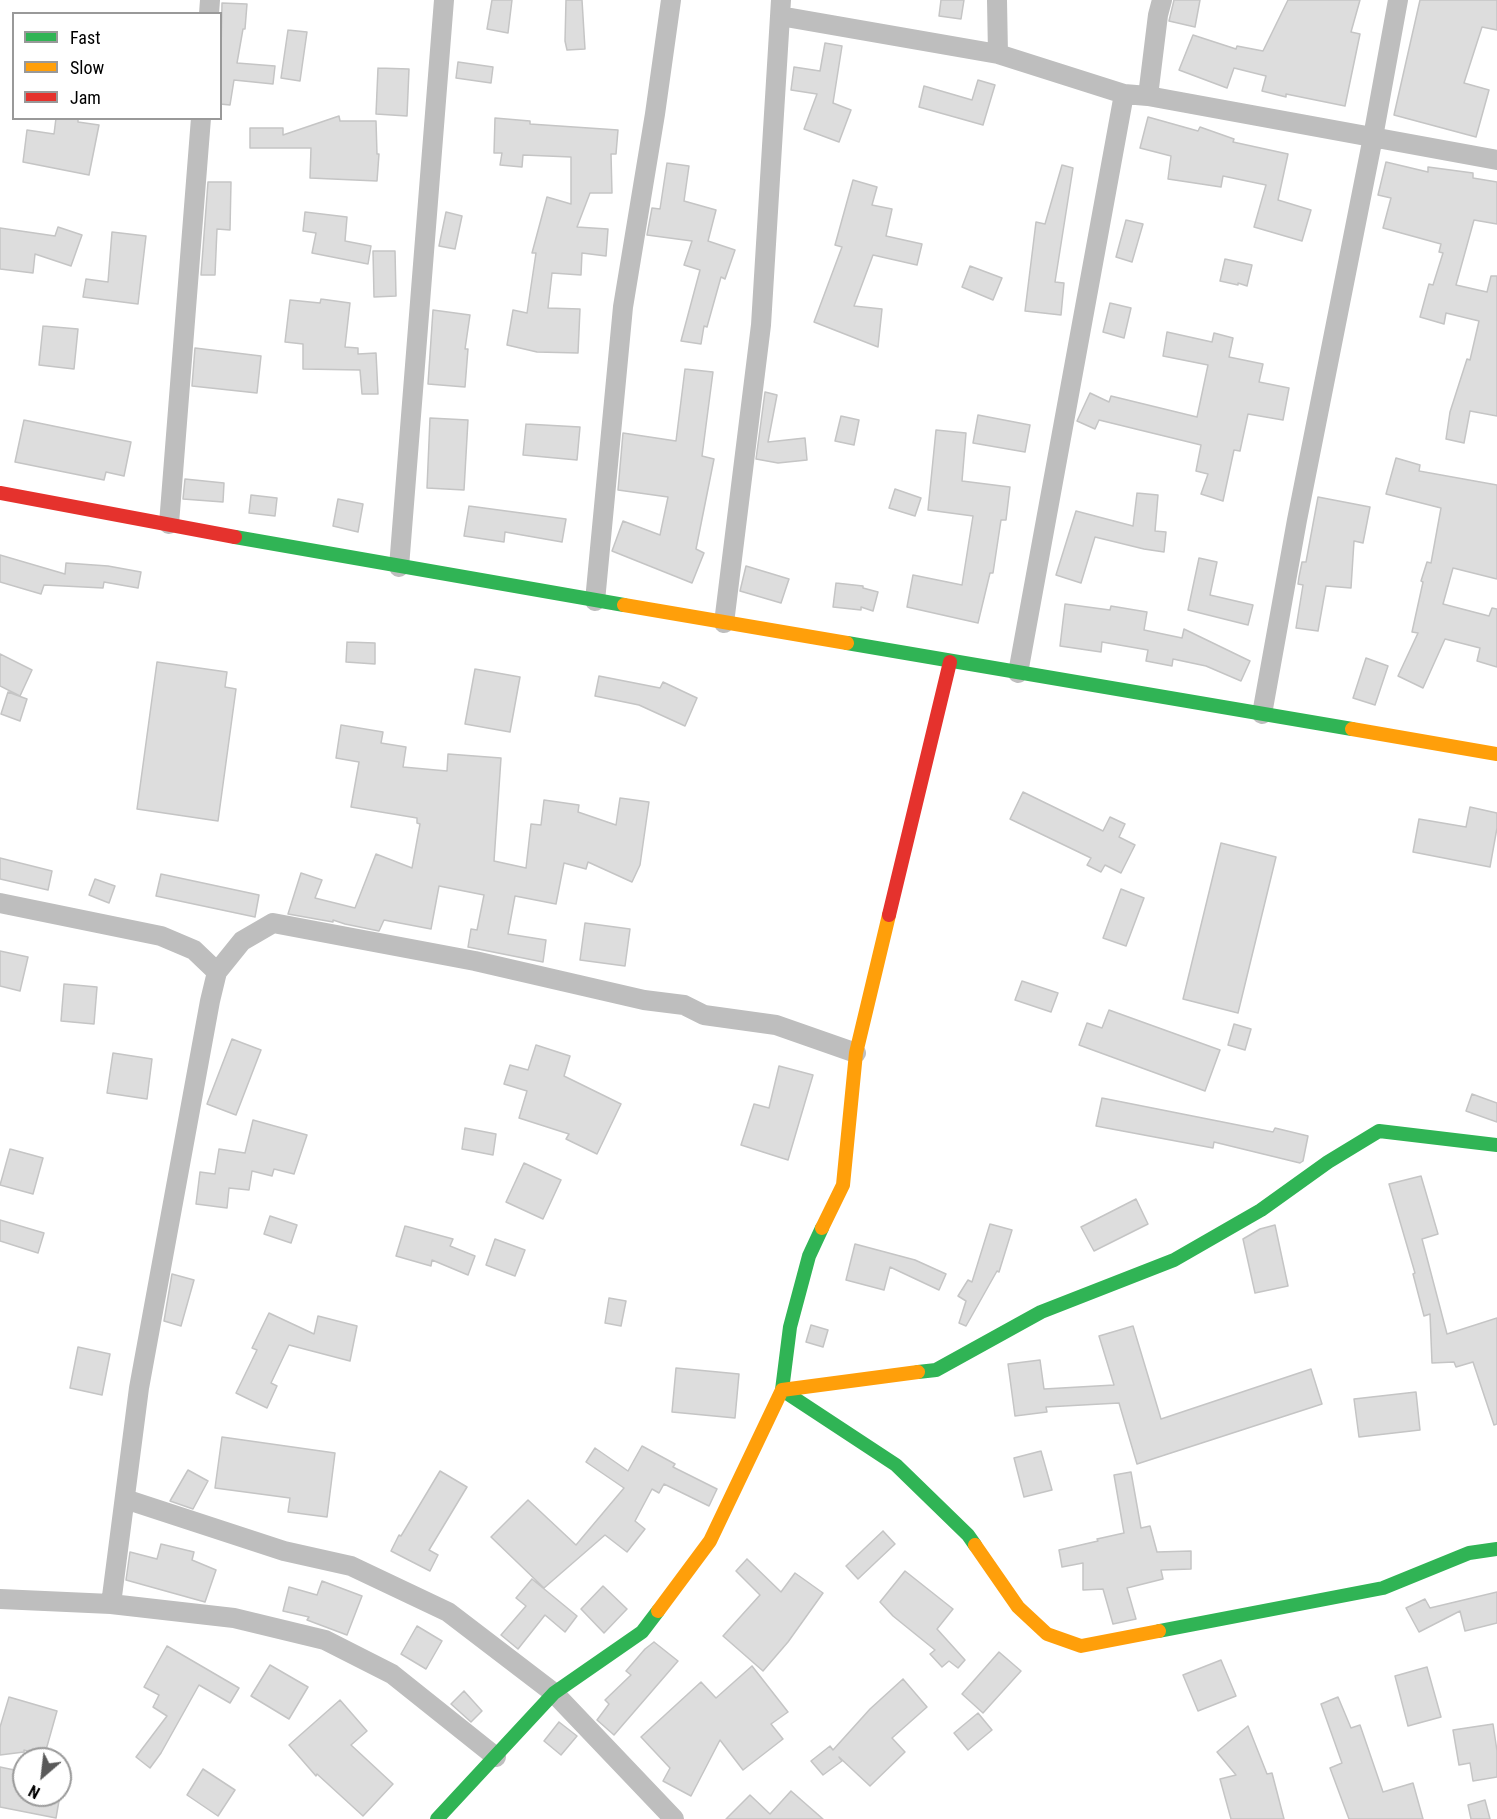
<!DOCTYPE html>
<html>
<head>
<meta charset="utf-8">
<style>
  body { margin:0 }
  #map { position:relative; width:1497px; height:1819px; overflow:hidden; background:#fff; font-family:"Roboto Condensed",sans-serif }
  canvas { display:block }
  .legend { position:absolute; left:12px; top:12px; width:210px; height:108px; box-sizing:border-box; background:#fff; border:2px solid #999; margin:0; padding:8px 10px; list-style:none; font-size:18px; color:#000 }
  .legend li { display:flex; align-items:center; gap:12px; height:30px }
  .legend b { width:30px; border:2px solid #999 }
  .north { position:absolute; left:12px; top:1747px; width:60px; height:60px; box-sizing:border-box; background:#fff; border:2px solid #999; border-radius:50%; rotate:208deg; font-size:16px; font-weight:700; line-height:24px; text-align:center; color:#000 }
  .north::after { content:''; display:block; margin:auto; width:21px; height:27px; background:#595959; clip-path:polygon(50% 0,100% 100%,50% 72%,0 100%) }
</style>
</head>
<body>
<div id="map">
<canvas width="1497" height="1819"></canvas>
<ul class="legend">
<li><b style="height:8px;background:#30b455"></b>Fast</li>
<li><b style="height:8px;background:#ff9f0a"></b>Slow</li>
<li><b style="height:8px;background:#e5322d"></b>Jam</li>
</ul>
<div class="north">N</div>
</div>
<script>
const context = document.querySelector('canvas').getContext('2d');
context.lineJoin = 'round';
function paint(path, color) { context.fillStyle = color; context.fill(path, 'evenodd'); }
const poly = rows => new Path2D(rows.map(r => 'M' + r).join(''));
function trace(path, color, width, dash) { context.strokeStyle = color; context.lineWidth = width; context.lineCap = dash ? 'butt' : 'round'; context.setLineDash(dash || []); context.stroke(path); }
const building = poly([
  [492,0,512,0,508,33,487,29,492,0],
  [566,0,582,0,585,49,567,50,565,41,566,0],
  [941,0,964,0,961,19,939,16,941,0],
  [1174,0,1200,0,1195,27,1169,21,1174,0],
  [1288,0,1360,0,1351,32,1360,34,1345,106,1286,94,1286,97,1262,91,1266,76,1234,68,1227,88,1179,70,1193,35,1236,49,1237,46,1263,51,1288,0],
  [1420,0,1497,0,1497,30,1482,27,1464,83,1489,90,1476,137,1394,115,1420,0],
  [222,3,247,4,245,29,243,29,237,63,275,66,273,84,234,80,230,105,220,104,222,3],
  [288,30,307,32,300,81,281,78,288,30],
  [825,43,842,46,833,103,851,110,839,142,804,129,817,94,791,90,794,67,820,71,825,43],
  [458,62,493,67,491,83,456,78,458,62],
  [378,68,409,69,407,116,376,114,378,68],
  [978,80,995,85,983,125,919,107,924,86,972,100,978,80],
  [339,116,340,121,376,121,377,154,379,154,377,181,310,178,311,148,250,148,250,128,283,128,283,135,339,116],
  [1148,117,1198,131,1200,127,1234,139,1233,142,1288,154,1278,200,1311,210,1302,241,1254,227,1266,185,1223,176,1221,187,1168,179,1171,156,1140,148,1148,117],
  [56,118,78,118,78,122,99,125,89,175,23,162,27,130,54,134,56,118],
  [495,118,530,121,530,124,618,130,616,154,611,154,612,193,590,193,577,227,608,229,606,256,582,253,581,275,552,273,548,308,580,309,578,353,537,352,507,345,513,310,527,313,536,253,532,253,547,197,571,204,571,157,523,155,522,167,500,165,502,153,494,153,495,118],
  [1386,162,1428,172,1428,167,1473,173,1473,178,1497,182,1497,224,1474,220,1456,285,1487,292,1491,276,1497,276,1497,416,1470,411,1464,443,1446,439,1450,412,1467,359,1470,360,1479,321,1446,313,1444,324,1420,317,1429,284,1433,285,1443,253,1439,252,1441,244,1383,228,1391,198,1378,195,1386,162],
  [667,163,689,166,684,201,716,210,708,241,735,250,725,279,721,277,707,327,704,326,701,344,681,341,700,270,684,265,692,241,647,235,652,208,660,209,667,163],
  [1062,165,1073,168,1055,282,1064,283,1061,315,1025,311,1036,222,1045,224,1062,165],
  [853,180,877,187,872,205,892,209,886,236,922,244,917,265,873,255,854,306,882,309,878,347,814,322,842,247,835,245,853,180],
  [208,182,231,182,230,230,217,229,215,275,201,275,208,182],
  [305,212,347,217,345,241,371,246,368,264,312,253,316,233,303,231,305,212],
  [446,212,462,216,455,249,439,246,446,212],
  [1126,220,1143,224,1132,262,1116,257,1126,220],
  [58,227,82,235,71,266,35,254,33,273,0,269,0,228,55,236,58,227],
  [112,232,146,236,138,304,83,297,86,279,108,282,112,232],
  [373,251,395,251,396,296,374,297,373,251],
  [1225,259,1252,265,1247,286,1238,283,1238,285,1220,281,1225,259],
  [970,266,1002,278,993,300,962,287,970,266],
  [321,299,350,303,345,347,358,348,358,354,376,353,378,394,362,394,360,370,303,369,303,344,285,342,290,300,320,303,321,299],
  [1110,303,1131,308,1124,338,1103,332,1110,303],
  [433,310,470,315,465,349,468,349,465,387,428,384,433,310],
  [43,326,78,329,74,369,39,365,43,326],
  [1167,332,1212,342,1214,333,1233,338,1229,357,1263,364,1259,382,1289,388,1283,420,1248,414,1240,451,1234,450,1223,501,1201,494,1208,474,1196,471,1201,445,1099,420,1095,429,1077,421,1090,393,1109,402,1111,396,1197,417,1208,365,1163,356,1167,332],
  [195,348,261,356,257,393,192,386,195,348],
  [685,369,713,372,702,456,714,459,696,549,704,553,692,583,612,551,623,521,660,535,668,497,618,490,623,433,676,441,685,369],
  [765,392,777,395,768,442,805,438,807,460,778,463,756,459,765,392],
  [978,415,1030,425,1025,452,973,443,978,415],
  [841,416,859,420,854,445,835,441,841,416],
  [430,418,468,420,464,490,427,488,430,418],
  [24,420,131,442,124,476,106,472,104,480,15,462,24,420],
  [526,424,580,427,577,460,523,455,526,424],
  [936,430,966,433,962,481,1010,487,1006,520,1001,520,993,573,990,573,978,623,907,607,913,575,962,585,973,516,928,510,936,430],
  [1396,458,1420,465,1419,471,1497,485,1497,579,1453,568,1443,604,1489,616,1492,608,1497,609,1497,667,1477,661,1480,648,1445,639,1423,688,1398,676,1418,633,1412,632,1423,582,1421,581,1427,562,1431,563,1441,508,1386,494,1396,458],
  [185,479,224,483,223,502,183,499,185,479],
  [895,489,921,498,915,516,889,508,895,489],
  [1137,493,1158,495,1155,531,1166,532,1164,552,1144,549,1095,537,1081,583,1056,575,1076,511,1133,526,1137,493],
  [251,495,277,498,275,516,249,513,251,495],
  [1318,497,1370,507,1363,543,1354,541,1351,588,1326,586,1318,631,1296,628,1303,585,1298,584,1299,577,1302,562,1306,562,1318,497],
  [338,499,363,504,358,532,333,526,338,499],
  [469,506,566,519,562,542,505,532,504,542,464,536,469,506],
  [0,555,65,574,66,563,108,566,141,572,138,588,104,582,103,588,44,585,41,594,0,582,0,555],
  [1199,558,1217,562,1210,595,1253,605,1248,625,1188,610,1199,558],
  [746,566,789,579,781,603,740,591,746,566],
  [836,583,863,586,863,588,878,592,873,611,861,607,861,610,833,607,836,583],
  [1065,604,1110,610,1111,606,1147,612,1144,630,1182,638,1184,629,1250,661,1241,681,1206,666,1173,659,1172,666,1146,661,1148,650,1102,642,1101,652,1060,646,1065,604],
  [347,642,375,643,375,664,346,662,347,642],
  [0,654,32,670,20,696,0,686,0,654],
  [1366,658,1388,666,1375,705,1353,698,1366,658],
  [157,662,227,672,225,687,236,689,218,821,137,809,157,662],
  [475,669,520,677,510,732,465,724,475,669],
  [599,676,660,688,663,682,697,698,685,726,639,705,595,696,599,676],
  [8,692,27,699,20,721,1,714,8,692],
  [341,725,383,732,381,743,406,747,403,767,447,771,448,754,501,758,494,861,526,868,531,824,541,825,544,800,579,805,578,812,616,825,620,798,649,802,640,865,632,882,588,862,586,869,564,863,556,904,515,896,508,934,546,940,543,962,468,947,471,929,477,930,484,895,439,886,431,929,384,920,379,931,345,924,333,920,333,922,288,914,301,873,322,880,315,898,355,908,376,854,412,868,420,824,417,823,417,818,351,807,359,762,336,758,341,725],
  [1023,792,1103,831,1110,817,1125,824,1119,837,1135,845,1121,873,1105,865,1101,872,1087,865,1091,858,1010,819,1023,792],
  [1470,807,1497,813,1497,828,1490,867,1413,852,1419,819,1466,827,1470,807],
  [1221,843,1276,857,1238,1013,1183,999,1221,843],
  [0,858,52,871,48,890,0,879,0,858],
  [161,874,259,895,255,917,156,896,161,874],
  [95,879,115,886,109,903,89,895,95,879],
  [1121,889,1144,898,1126,946,1103,938,1121,889],
  [585,923,630,929,625,966,580,960,585,923],
  [0,951,28,957,20,991,0,986,0,951],
  [1022,981,1058,993,1051,1012,1015,1000,1022,981],
  [64,984,97,987,94,1024,61,1021,64,984],
  [1109,1010,1220,1050,1205,1091,1079,1045,1087,1023,1102,1028,1109,1010],
  [1234,1024,1251,1029,1245,1050,1228,1045,1234,1024],
  [232,1039,261,1050,236,1115,207,1104,232,1039],
  [536,1045,570,1056,564,1076,621,1104,597,1154,566,1139,569,1134,519,1118,527,1091,504,1084,510,1065,528,1070,536,1045],
  [113,1053,152,1059,147,1099,107,1093,113,1053],
  [779,1066,813,1075,788,1160,741,1145,754,1104,769,1108,779,1066],
  [1472,1094,1497,1103,1497,1122,1466,1111,1472,1094],
  [1102,1098,1273,1132,1275,1128,1308,1136,1303,1161,1300,1163,1214,1142,1213,1148,1096,1126,1102,1098],
  [253,1120,307,1135,294,1174,274,1169,272,1176,252,1171,249,1190,229,1188,227,1208,196,1204,200,1172,215,1174,219,1149,245,1153,253,1120],
  [465,1128,496,1134,493,1155,462,1149,465,1128],
  [10,1149,43,1158,33,1194,0,1185,10,1149],
  [524,1163,561,1180,543,1219,506,1202,524,1163],
  [1421,1176,1438,1234,1422,1239,1447,1334,1497,1318,1497,1424,1494,1425,1473,1362,1456,1367,1454,1362,1432,1363,1430,1314,1424,1316,1413,1274,1415,1273,1389,1184,1421,1176],
  [1136,1199,1148,1224,1094,1251,1081,1227,1136,1199],
  [270,1216,297,1225,291,1243,264,1234,270,1216],
  [0,1220,44,1233,38,1253,0,1241,0,1220],
  [990,1224,1012,1230,999,1272,997,1271,966,1326,959,1323,966,1301,958,1296,968,1280,972,1282,990,1224],
  [1275,1225,1288,1286,1255,1293,1243,1239,1260,1229,1275,1225],
  [405,1226,453,1239,450,1246,475,1256,468,1275,432,1260,431,1266,396,1256,405,1226],
  [495,1239,525,1250,515,1276,486,1265,495,1239],
  [855,1244,915,1260,946,1274,939,1290,890,1267,884,1290,846,1280,855,1244],
  [172,1274,194,1280,181,1326,164,1321,172,1274],
  [609,1298,626,1301,621,1326,605,1323,609,1298],
  [269,1313,314,1334,318,1316,357,1326,350,1361,289,1345,271,1383,277,1386,267,1408,236,1393,257,1350,252,1348,269,1313],
  [811,1325,828,1330,823,1347,806,1342,811,1325],
  [1133,1326,1161,1419,1311,1369,1322,1404,1137,1464,1119,1403,1046,1407,1047,1412,1015,1416,1008,1364,1040,1360,1044,1389,1114,1385,1099,1336,1133,1326],
  [78,1347,110,1354,102,1395,70,1388,78,1347],
  [676,1368,739,1374,735,1418,672,1412,676,1368],
  [1416,1392,1420,1430,1359,1437,1354,1399,1416,1392],
  [222,1437,335,1453,327,1517,288,1512,290,1498,215,1488,222,1437],
  [642,1446,675,1464,673,1467,717,1489,709,1506,664,1484,659,1493,652,1489,635,1521,645,1529,627,1552,605,1535,544,1588,491,1537,528,1500,576,1545,624,1488,586,1462,595,1448,628,1471,642,1446],
  [1041,1451,1052,1490,1024,1497,1014,1458,1041,1451],
  [188,1470,208,1481,193,1509,170,1501,188,1470],
  [440,1471,467,1487,429,1550,438,1555,430,1571,391,1551,399,1535,401,1536,440,1471],
  [1131,1472,1141,1528,1150,1526,1157,1552,1191,1551,1191,1569,1161,1570,1163,1579,1127,1588,1136,1619,1113,1624,1103,1589,1083,1590,1083,1563,1062,1567,1059,1550,1098,1541,1097,1539,1124,1533,1114,1475,1131,1472],
  [883,1531,895,1544,858,1579,846,1566,883,1531],
  [161,1544,194,1552,192,1560,216,1570,205,1602,126,1580,130,1552,157,1559,161,1544],
  [747,1559,781,1592,795,1573,823,1593,788,1642,763,1671,723,1636,760,1595,736,1571,747,1559],
  [905,1571,953,1609,937,1629,965,1660,958,1668,949,1661,942,1667,930,1654,935,1650,893,1616,880,1602,905,1571],
  [532,1579,577,1616,565,1632,545,1615,518,1649,501,1635,526,1606,516,1598,532,1579],
  [322,1581,362,1596,347,1635,307,1620,309,1617,283,1611,289,1587,317,1595,322,1581],
  [603,1586,627,1609,604,1633,581,1609,603,1586],
  [1497,1592,1497,1623,1465,1631,1460,1611,1419,1632,1406,1608,1425,1599,1430,1608,1497,1592],
  [417,1626,442,1641,426,1669,401,1654,417,1626],
  [654,1642,678,1661,614,1735,597,1720,609,1704,605,1700,631,1675,626,1671,645,1649,654,1642],
  [167,1646,239,1688,230,1703,199,1685,161,1753,150,1768,136,1757,167,1716,153,1707,159,1695,144,1687,167,1646],
  [999,1652,1021,1671,983,1713,962,1694,999,1652],
  [1221,1660,1236,1696,1198,1711,1183,1675,1221,1660],
  [270,1665,308,1687,289,1719,251,1696,270,1665],
  [752,1666,788,1712,771,1724,783,1739,743,1770,720,1740,691,1796,663,1781,670,1768,641,1737,701,1682,716,1698,752,1666],
  [1427,1667,1441,1717,1408,1726,1395,1676,1427,1667],
  [903,1679,927,1707,892,1738,905,1752,870,1786,839,1757,842,1761,823,1775,811,1761,830,1746,833,1750,870,1709,903,1679],
  [464,1691,482,1711,471,1722,451,1704,464,1691],
  [9,1697,57,1711,46,1750,30,1752,24,1750,24,1752,0,1755,0,1727,9,1697],
  [1338,1697,1351,1728,1360,1725,1383,1792,1413,1783,1423,1819,1349,1819,1330,1768,1342,1763,1321,1704,1338,1697],
  [340,1700,367,1731,351,1745,393,1784,363,1816,317,1774,316,1776,289,1745,340,1700],
  [978,1713,992,1730,968,1750,954,1733,978,1713],
  [559,1722,577,1736,561,1755,544,1741,559,1722],
  [1493,1724,1497,1751,1497,1777,1473,1781,1470,1763,1459,1765,1453,1730,1493,1724],
  [1248,1726,1267,1774,1272,1773,1284,1819,1231,1819,1220,1779,1236,1775,1217,1752,1248,1726],
  [0,1767,24,1772,24,1795,60,1795,56,1818,0,1807,0,1767],
  [203,1769,235,1790,218,1816,187,1795,203,1769],
  [791,1791,823,1819,726,1819,750,1795,770,1814,791,1791],
  [1485,1800,1490,1819,1471,1819,1468,1805,1485,1800]
]);
paint(building, '#ddd');
trace(building, '#c5c5c5', 1.5);
trace(poly([
  [997,0,998,54],
  [209,14,210,0],
  [780,16,998,54,1124,94,1148,96,1497,160],
  [1148,96,1158,15,1162,0],
  [169,524,201,118],
  [399,567,444,0],
  [595,601,623,307,655,114,671,0],
  [724,623,761,325,781,0],
  [1018,673,1124,94],
  [1262,714,1297,520,1373,137,1398,0],
  [0,903,161,936,194,950,217,972],
  [125,1499,284,1551,351,1566,448,1612,554,1693,674,1819],
  [0,1599,111,1604,234,1618,325,1640,392,1674,496,1757],
  [111,1604,139,1388,210,1001,217,972,242,941,273,923,475,961,644,1000,684,1005,704,1015,776,1025,856,1053]
]), '#bebebe', 20);
trace(poly([
  [235,537,624,605],
  [847,643,1352,729],
  [822,1228,809,1256,790,1327,782,1390,896,1465,968,1535,975,1545],
  [918,1372,936,1370,1041,1312,1174,1260,1261,1210,1328,1162,1379,1131,1497,1145],
  [1159,1631,1383,1588,1469,1553,1497,1549],
  [437,1819,554,1693,642,1632,658,1611]
]), '#30b455', 14);
trace(poly([
  [624,605,847,643],
  [1352,729,1497,754],
  [822,1228,843,1185,856,1053,889,915],
  [975,1545,1018,1607,1047,1634,1081,1646,1159,1631],
  [658,1611,710,1541,782,1390,918,1372]
]), '#ff9f0a', 14);
trace(poly([
  [0,493,235,537],
  [889,915,950,662]
]), '#e5322d', 14);
</script>
</body>
</html>
